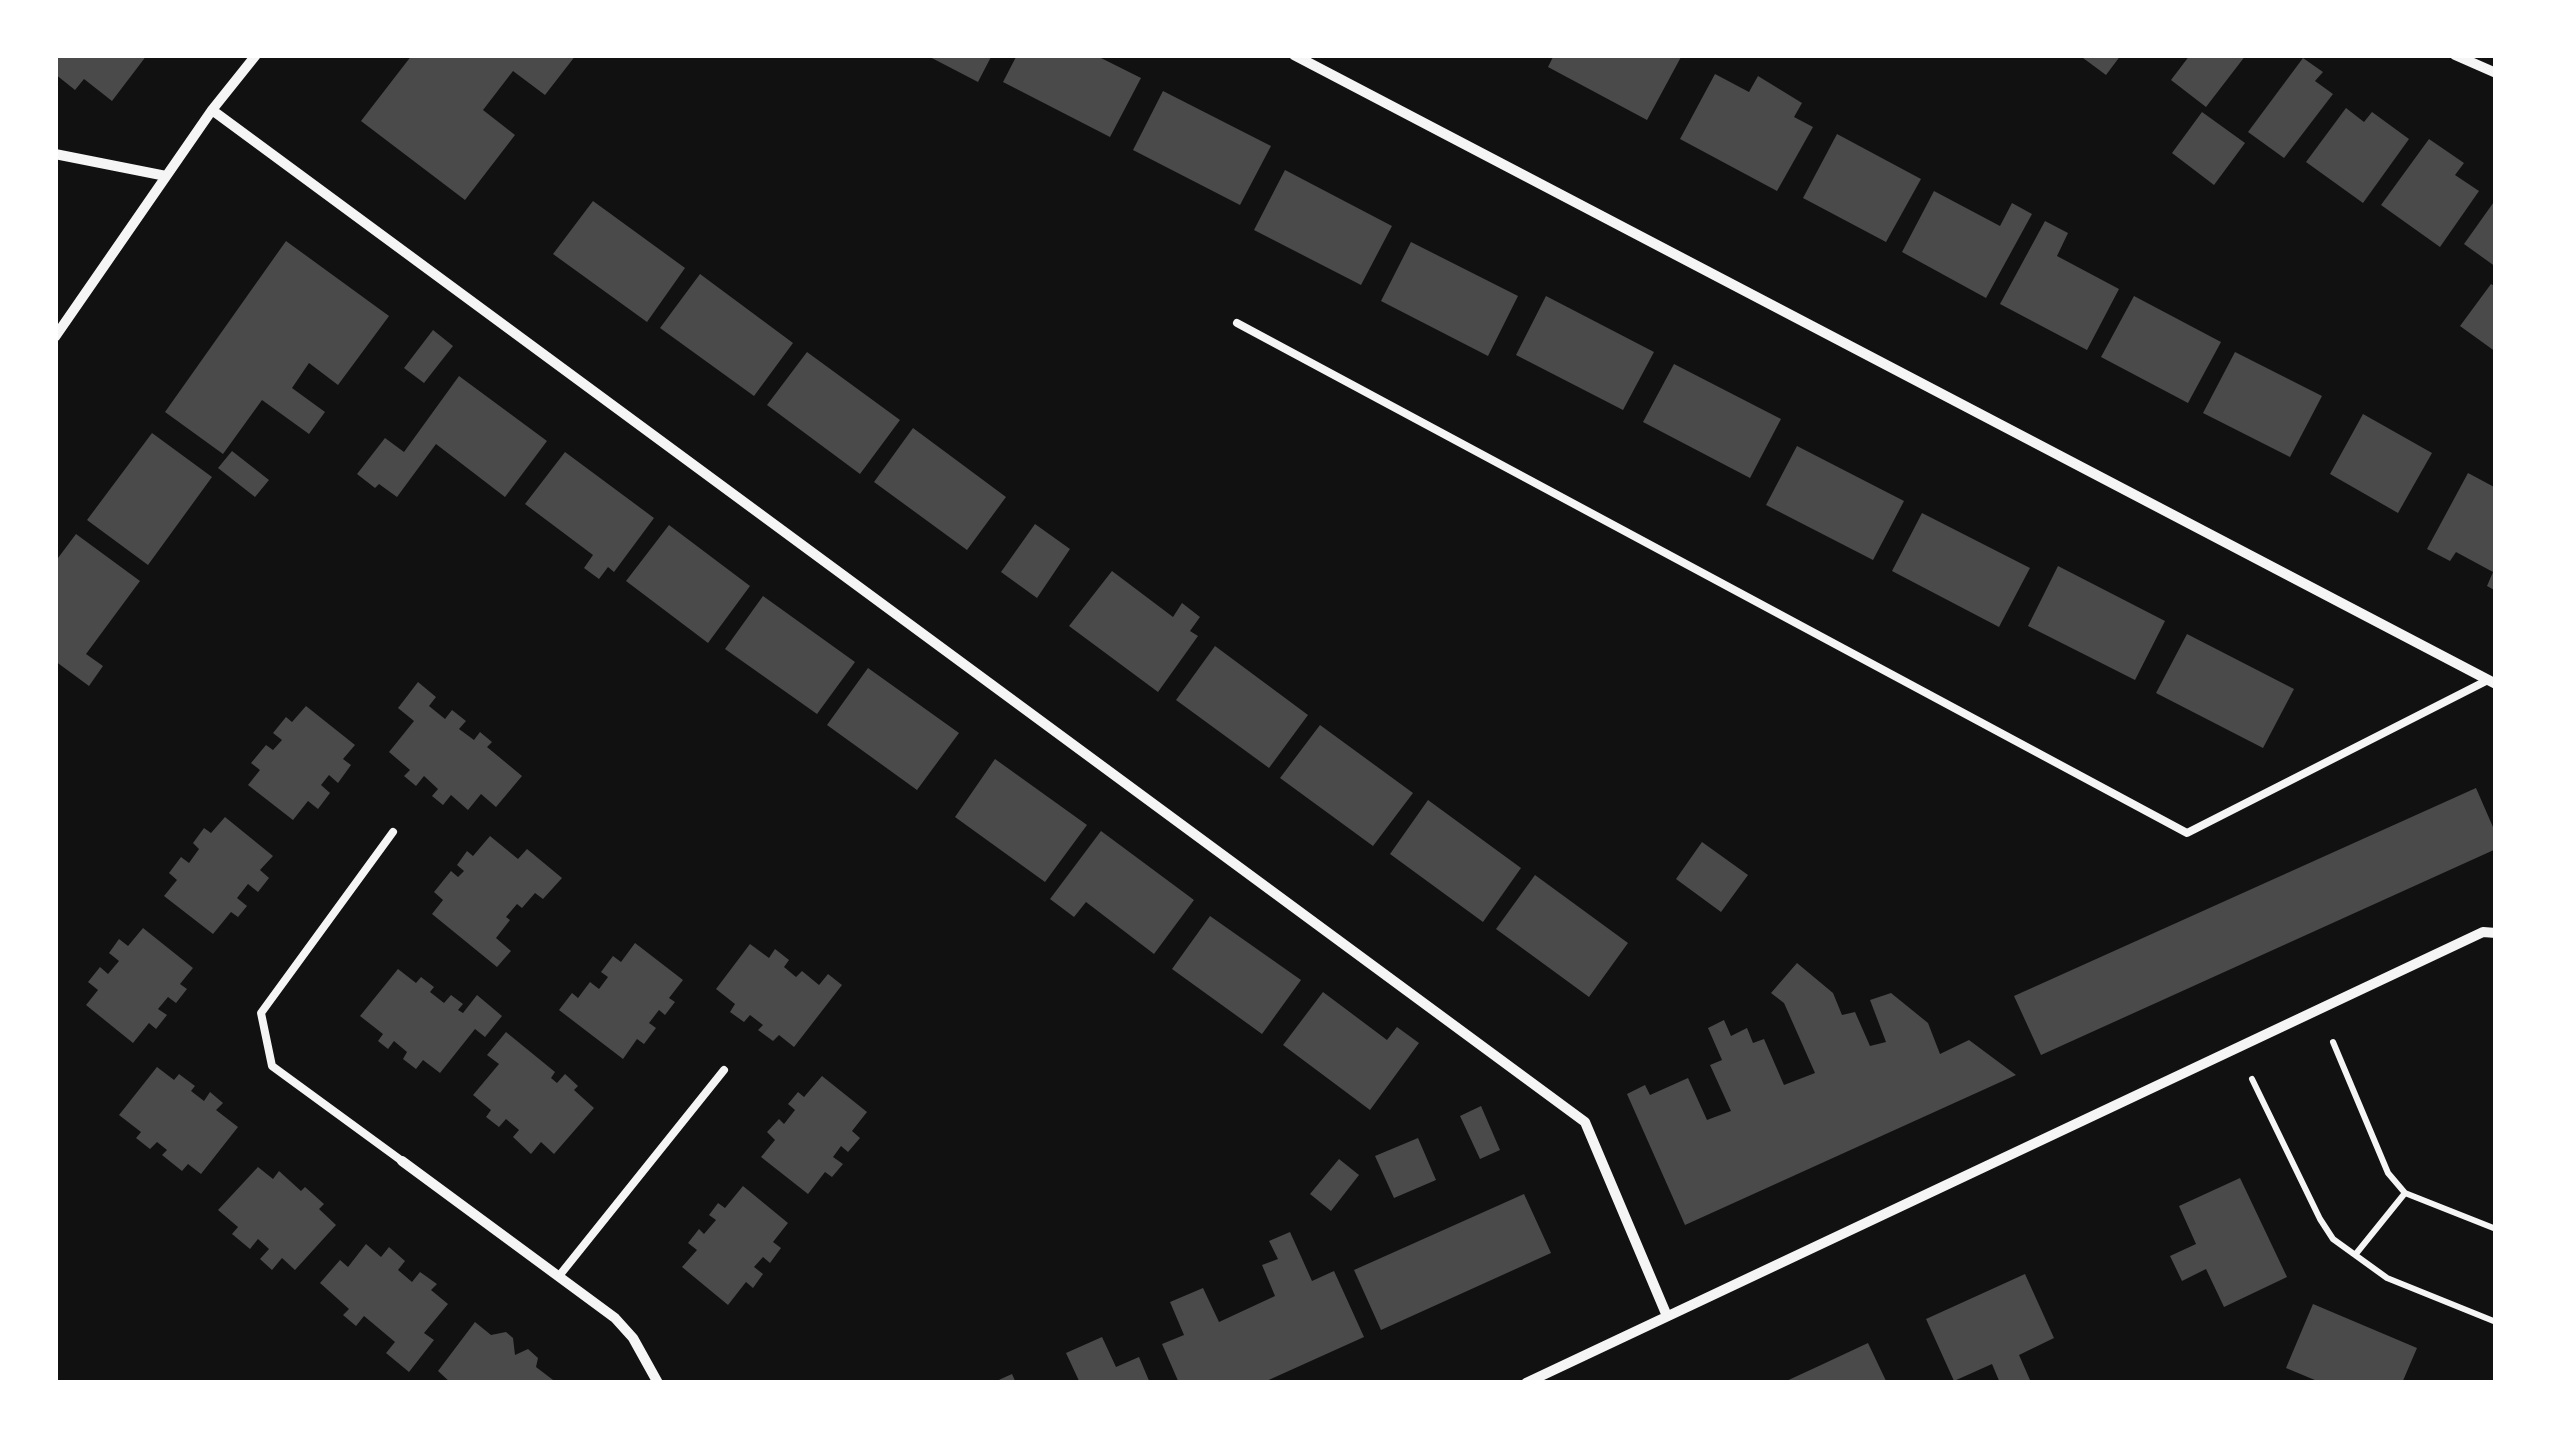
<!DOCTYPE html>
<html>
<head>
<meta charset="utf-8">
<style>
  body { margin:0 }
  #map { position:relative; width:2551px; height:1438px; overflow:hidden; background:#111; font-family:"Nunito Sans",sans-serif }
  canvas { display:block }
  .frame { position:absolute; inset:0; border:58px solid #fff; pointer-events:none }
</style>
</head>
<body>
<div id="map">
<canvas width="2551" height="1438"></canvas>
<div class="frame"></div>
</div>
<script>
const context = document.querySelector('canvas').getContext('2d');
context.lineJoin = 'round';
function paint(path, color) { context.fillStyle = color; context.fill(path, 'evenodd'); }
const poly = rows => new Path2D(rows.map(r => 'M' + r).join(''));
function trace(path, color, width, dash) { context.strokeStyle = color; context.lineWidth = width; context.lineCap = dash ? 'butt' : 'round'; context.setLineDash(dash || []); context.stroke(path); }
paint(poly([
  [55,55,147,55,112,101,84,79,75,90,55,74],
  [412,55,576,55,545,95,513,71,483,110,515,135,465,200,361,121],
  [926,55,992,55,978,82],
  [1017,55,1095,55,1141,78,1110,137,1003,82],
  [1554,55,1676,55,1681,57,1647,120,1548,67],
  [2079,55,2121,55,2106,75],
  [2190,55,2246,55,2206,107,2171,80],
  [2303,58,2323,72,2315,81,2333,94,2284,158,2248,132],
  [1715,74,1749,92,1758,76,1802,103,1794,117,1813,127,1777,191,1680,139],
  [1163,91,1271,146,1240,205,1133,150],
  [2346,108,2364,122,2372,112,2409,139,2363,203,2306,162],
  [2202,112,2245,143,2214,185,2172,153],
  [1837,134,1921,179,1886,242,1803,198],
  [2429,139,2464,163,2455,175,2479,191,2440,247,2381,205],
  [1285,170,1392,226,1361,285,1254,230],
  [1934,191,2000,226,2012,203,2032,214,1986,298,1902,252],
  [2496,199,2496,267,2464,244],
  [593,201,685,268,647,322,553,254],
  [2045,221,2068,233,2057,256,2119,289,2087,350,2000,304],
  [286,241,389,316,338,385,309,363,292,388,325,412,309,434,262,400,223,454,165,412],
  [1411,242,1518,296,1488,356,1381,301],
  [700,274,793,343,754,396,660,328],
  [2491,284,2496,287,2496,352,2460,326],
  [1546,296,1654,352,1623,410,1516,355],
  [2134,296,2221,342,2188,403,2101,357],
  [433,330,453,346,424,383,404,368],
  [807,352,900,420,860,474,767,405],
  [2235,352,2322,396,2290,457,2203,413],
  [1674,364,1781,419,1750,478,1643,422],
  [459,376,547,441,505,497,436,444,397,497,379,484,375,488,357,474,385,438,404,452],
  [2363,414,2432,453,2398,513,2330,474],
  [913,428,1006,497,967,550,874,482],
  [152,433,212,477,148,565,87,520],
  [1797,446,1904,501,1873,560,1766,505],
  [232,451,269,480,255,497,218,468],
  [565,452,654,518,614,572,608,567,599,579,584,568,593,555,525,504],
  [2468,473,2496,488,2496,591,2487,586,2493,572,2456,552,2450,561,2427,549],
  [1922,513,2030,568,1999,627,1892,571],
  [1035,524,1070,549,1037,598,1001,572],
  [669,525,750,586,708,643,626,581],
  [76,534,140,581,86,654,103,666,89,686,55,661,55,562],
  [2058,566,2165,621,2135,680,2028,626],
  [1112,571,1173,617,1182,603,1200,617,1190,631,1198,636,1158,692,1069,626],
  [763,596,855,662,817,714,725,649],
  [2187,634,2294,689,2263,748,2156,693],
  [1215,646,1308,715,1269,768,1176,700],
  [868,668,959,733,917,790,827,725],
  [418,682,436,697,429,706,445,719,452,710,466,721,459,729,474,740,480,732,492,742,487,747,522,776,496,807,481,794,468,810,451,795,443,805,432,796,438,789,424,776,416,786,404,776,410,770,389,752,414,721,398,708],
  [306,706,355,745,343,759,351,765,338,783,329,775,321,785,330,793,318,809,308,801,293,820,248,785,260,770,251,763,266,745,273,750,282,740,273,733,286,717,292,722],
  [1320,725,1413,793,1373,846,1280,778],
  [995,759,1087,825,1045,882,955,817],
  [2476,788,2496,834,2496,849,2041,1055,2014,996],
  [1428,800,1521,868,1483,922,1390,854],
  [225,817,273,856,260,870,269,878,258,892,248,884,237,898,247,906,238,917,231,912,213,934,164,896,177,880,169,873,181,857,189,863,199,849,193,843,204,828,211,833],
  [1101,831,1194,900,1154,954,1086,902,1074,917,1050,899],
  [490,836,518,859,527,849,562,878,543,899,535,893,522,908,517,904,506,917,510,920,496,938,511,951,497,967,432,914,443,900,434,892,451,871,458,877,464,871,457,865,467,851,473,856],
  [1702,842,1748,875,1721,912,1676,879],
  [1535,875,1628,943,1589,997,1496,929],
  [1210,916,1301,980,1262,1034,1172,969],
  [143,928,193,968,180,984,187,989,176,1003,168,997,158,1009,167,1015,156,1029,149,1023,133,1043,86,1005,98,990,88,982,100,967,108,974,119,961,109,953,119,939,128,946],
  [635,943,683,980,669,998,675,1002,665,1015,659,1010,649,1023,656,1028,644,1044,637,1039,623,1059,559,1010,572,993,578,998,590,982,599,989,608,977,601,972,613,956,621,962],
  [750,944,769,958,775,949,789,960,784,967,796,977,802,971,819,985,828,974,842,985,794,1047,779,1035,773,1041,758,1030,763,1025,750,1015,744,1022,730,1012,735,1004,716,989],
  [1797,963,1833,993,1842,1015,1855,1012,1870,1046,1886,1042,1870,1000,1891,993,1928,1023,1940,1054,1969,1040,2016,1075,1685,1225,1627,1094,1645,1085,1650,1095,1688,1078,1707,1120,1731,1111,1710,1065,1722,1060,1708,1028,1724,1020,1731,1036,1747,1028,1753,1043,1764,1039,1784,1085,1815,1073,1784,1003,1771,993],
  [398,969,416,983,421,977,434,987,430,992,444,1003,451,995,463,1004,458,1010,463,1013,477,995,502,1016,485,1037,475,1029,440,1073,423,1060,416,1069,403,1059,407,1052,394,1041,388,1049,378,1041,383,1034,360,1016],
  [1323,992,1387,1040,1397,1027,1419,1043,1370,1110,1283,1045],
  [506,1032,555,1072,551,1078,557,1083,565,1074,578,1086,574,1090,594,1108,554,1154,541,1142,531,1154,513,1137,519,1130,506,1119,499,1127,486,1117,491,1110,473,1095,499,1064,487,1055],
  [157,1067,174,1080,179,1074,195,1086,191,1091,204,1101,210,1092,223,1103,216,1110,238,1127,201,1174,188,1164,182,1171,162,1155,167,1150,157,1142,150,1149,136,1138,141,1132,119,1115],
  [822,1076,867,1112,852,1131,860,1138,848,1152,841,1146,833,1157,843,1164,832,1177,825,1172,808,1194,761,1157,775,1140,767,1132,779,1119,784,1124,795,1110,788,1104,798,1092,804,1097],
  [1481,1106,1500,1150,1480,1159,1460,1116],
  [1418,1138,1436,1180,1394,1198,1375,1156],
  [1339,1159,1359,1175,1331,1211,1310,1194],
  [258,1167,273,1179,279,1171,301,1191,305,1187,324,1204,319,1209,336,1225,295,1270,282,1258,272,1270,260,1259,269,1249,258,1239,250,1249,232,1234,238,1227,218,1210],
  [2240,1178,2287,1277,2224,1307,2206,1269,2182,1281,2170,1256,2196,1244,2179,1206],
  [743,1186,788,1223,773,1242,781,1248,770,1263,763,1257,754,1267,763,1274,753,1288,746,1282,728,1305,682,1267,697,1250,688,1243,699,1229,704,1234,716,1220,709,1215,718,1203,725,1208],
  [1524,1194,1551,1253,1381,1330,1354,1270],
  [1290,1232,1312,1281,1334,1271,1364,1337,1262,1383,1179,1383,1162,1344,1184,1335,1170,1302,1203,1288,1219,1322,1275,1296,1262,1265,1278,1259,1269,1241],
  [366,1244,381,1257,389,1247,405,1261,398,1270,412,1282,420,1272,437,1284,431,1290,448,1304,424,1333,434,1340,409,1372,386,1353,395,1342,364,1316,356,1326,343,1315,349,1309,320,1283,340,1260,348,1267],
  [2025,1274,2054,1338,2019,1355,2030,1380,2000,1383,1992,1364,1954,1381,1926,1319],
  [2313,1304,2417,1348,2402,1383,2322,1383,2286,1368],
  [475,1322,491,1335,506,1332,513,1338,515,1355,528,1349,538,1358,536,1367,557,1383,451,1383,438,1371],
  [1102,1337,1116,1367,1139,1357,1150,1383,1080,1383,1066,1353],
  [1868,1343,1887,1383,1782,1383,1821,1365],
  [1012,1374,1016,1383,992,1383]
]), '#4a4a4a');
trace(poly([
  [2333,1042,2388,1173,2405,1193],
  [2252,1079,2320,1219,2333,1239,2387,1278,2496,1322],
  [2355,1255,2405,1193,2496,1229]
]), '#f5f5f5', 6);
trace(poly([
  [1237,323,2187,833,2488,680],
  [393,832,261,1013,272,1066,402,1161],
  [559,1276,724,1070]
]), '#f5f5f5', 8);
trace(poly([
  [1294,55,2496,684],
  [2455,55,2496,73],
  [212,110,1585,1122,1667,1316],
  [55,154,166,176],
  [55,337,212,110,256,55],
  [402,1161,615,1318,633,1338,658,1383],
  [1526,1383,2483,932,2496,933]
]), '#f5f5f5', 10);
</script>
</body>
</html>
